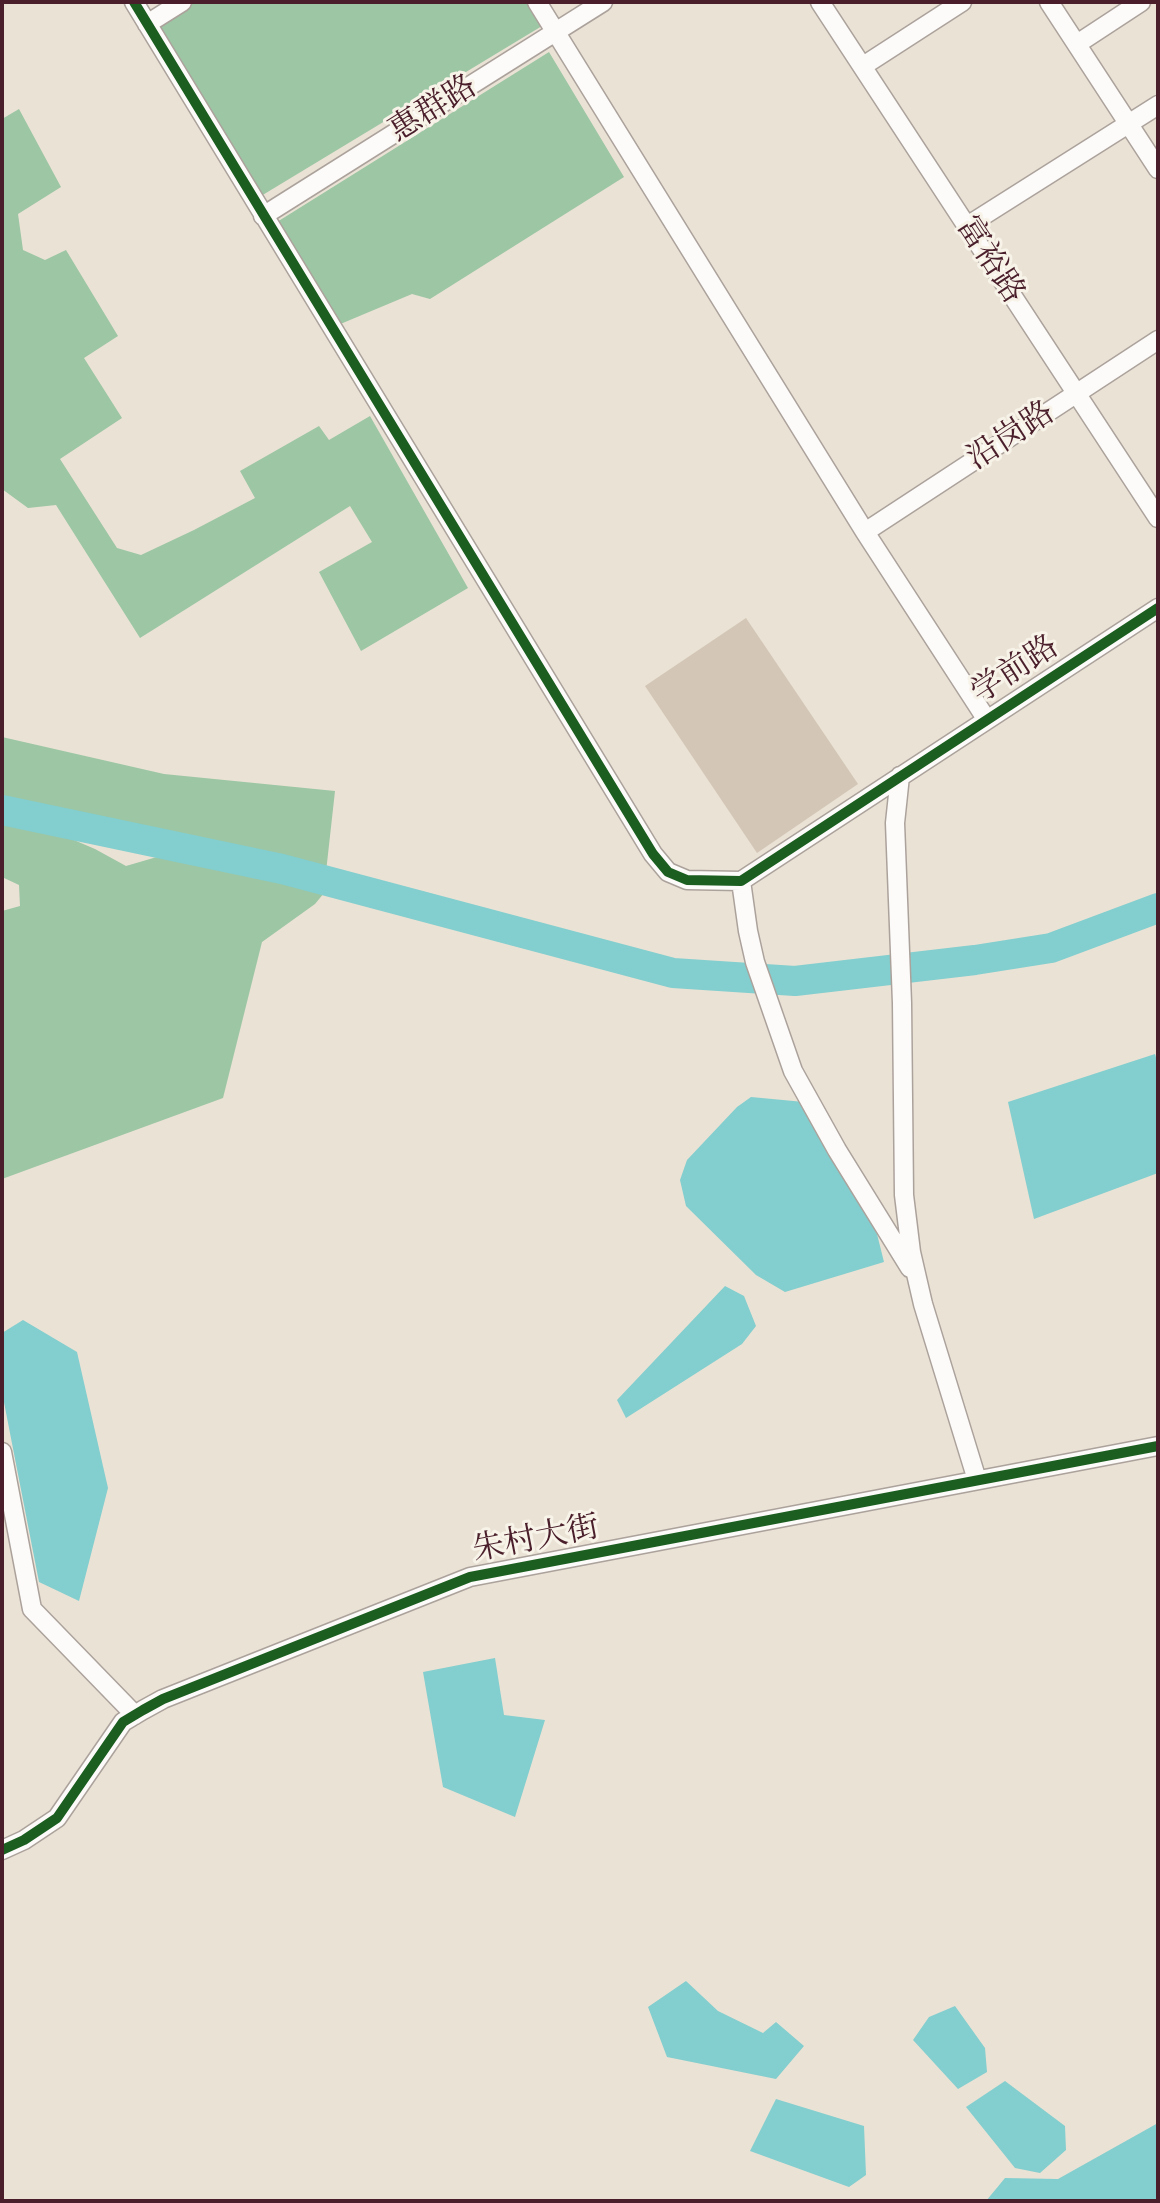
<!DOCTYPE html>
<html>
<head>
<meta charset="utf-8">
<style>
  body { margin:0 }
  #map { position:relative; width:1160px; height:2203px; overflow:hidden; background:#eae2d5; font-family:"EB Garamond",serif }
  canvas { display:block }
  .frame { position:absolute; inset:0; border:4px solid #4a1f2b; pointer-events:none }
</style>
</head>
<body>
<div id="map">
<canvas width="1160" height="2203"></canvas>
<div class="frame"></div>
</div>
<script>
const context = document.querySelector('canvas').getContext('2d');
context.lineJoin = 'round';
function paint(path, color) { context.fillStyle = color; context.fill(path, 'evenodd'); }
const poly = rows => new Path2D(rows.map(r => 'M' + r).join(''));
function trace(path, color, width, dash) { context.strokeStyle = color; context.lineWidth = width; context.lineCap = dash ? 'butt' : 'round'; context.setLineDash(dash || []); context.stroke(path); }
function write(font, color, halo, rows, align = 'center') {
  context.font = font + ' "EB Garamond","Noto Serif SC",serif'; context.lineWidth = 6; context.setLineDash([]); context.textBaseline = 'middle'; context.strokeStyle = halo; context.fillStyle = color; for (const [text, x, y, turn = 0] of rows) {
    context.save(); context.translate(x, y); context.rotate((+turn || 0) * Math.PI / 180); context.textAlign = isNaN(turn) ? turn : align; if (halo) context.strokeText(text, 0, 0); context.fillText(text, 0, 0); context.restore();
  }
}
paint(poly([
  [193,2,527,2,542,26,261,196,156,24],
  [549,52,624,177,430,299,412,294,338,325,277,222],
  [19,109,61,187,18,214,23,250,45,260,66,250,118,336,84,358,122,418,60,459,117,548,141,555,194,530,255,498,240,471,319,426,329,440,370,416,468,588,361,651,319,572,372,542,350,506,140,638,56,505,28,508,2,489,2,119],
  [2,737,164,774,335,791,326,872,2,804],
  [2,821,55,832,95,849,126,866,167,854,329,887,315,904,262,942,223,1098,2,1179,2,911,20,906,19,885,2,877]
]), '#9cc6a4');
paint(poly([
  [1155,1054,1158,1064,1158,1173,1034,1219,1008,1102],
  [751,1097,804,1102,877,1234,884,1262,785,1292,756,1275,686,1206,680,1180,687,1160,737,1107],
  [725,1286,744,1296,756,1326,742,1344,626,1418,617,1400],
  [23,1320,77,1352,108,1488,79,1601,39,1582,2,1392,2,1333],
  [495,1658,504,1715,545,1720,515,1817,443,1787,423,1672],
  [686,1981,718,2011,763,2033,776,2022,804,2046,776,2079,667,2057,648,2007],
  [955,2006,985,2048,987,2072,958,2089,913,2040,929,2017],
  [1005,2081,1065,2126,1066,2150,1040,2173,1015,2168,966,2107],
  [776,2099,864,2126,866,2175,849,2187,750,2151],
  [1158,2123,1158,2201,986,2201,1005,2178,1058,2179]
]), '#83cece');
trace(poly([
  [2,810,282,869,673,973,795,981,975,960,1051,948,1158,908]
]), '#83cece', 30);
paint(poly([
  [746,618,858,784,757,853,645,686]
]), '#d3c6b6');
const minor = poly([
  [134,2,653,854,668,872,687,880,741,881,1158,608],
  [537,2,865,532,987,720],
  [820,2,1158,518],
  [1049,2,1158,169],
  [147,24,182,2],
  [1077,44,1141,2],
  [863,66,962,2],
  [263,216,603,2],
  [967,226,1158,105],
  [865,532,1158,340],
  [900,776,895,823,902,1003,904,1195,911,1252,923,1304,977,1480],
  [741,881,748,931,755,962,793,1071,837,1150,910,1268],
  [2,1452,32,1609,135,1715],
  [2,1850,24,1840,57,1818,123,1722,143,1710,163,1699,470,1577,1158,1446]
]);
trace(minor, '#aca29c', 21);
trace(minor, '#fcfbf9', 18);
trace(poly([
  [134,2,653,854,668,872,687,880,741,881,1158,608],
  [2,1850,24,1840,57,1818,123,1722,143,1710,163,1699,470,1577,1158,1446]
]), '#1b5e20', 10);
write('32px', '#4a1f2b', '#f7f3e8', [
  ["惠群路",433,109,-32],
  ["富裕路",990,260,57],
  ["沿岗路",1011,436,-33],
  ["学前路",1015,670,-33],
  ["朱村大街",536,1539,-11]
]);
</script>
</body>
</html>
